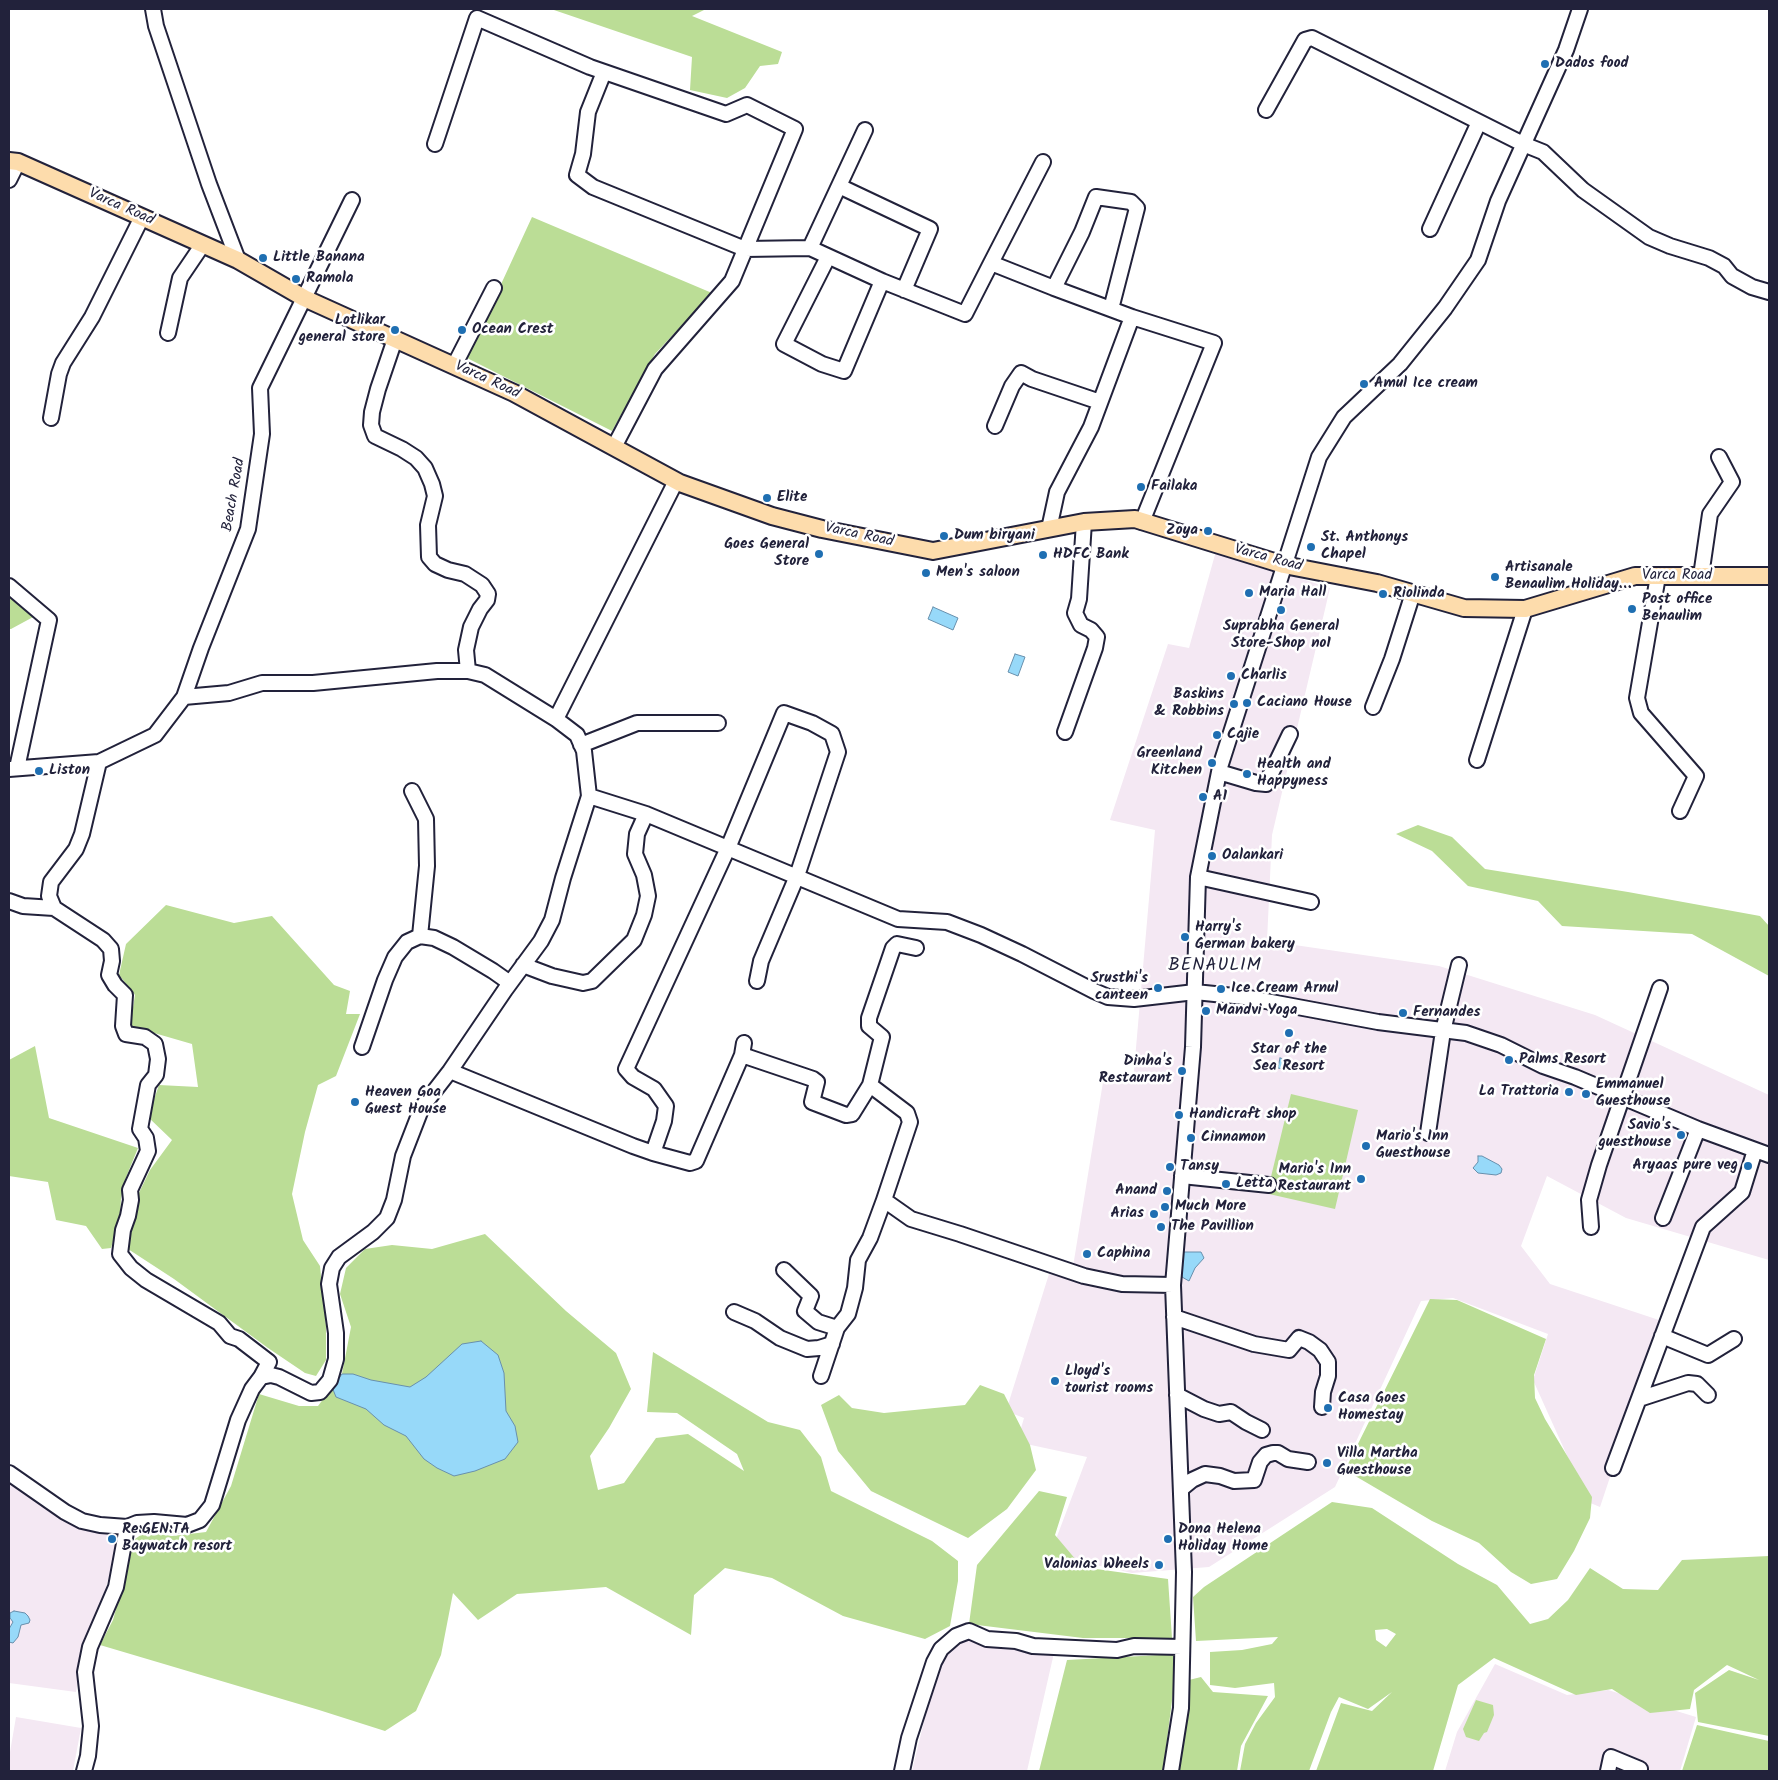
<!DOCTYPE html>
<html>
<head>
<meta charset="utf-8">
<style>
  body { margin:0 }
  #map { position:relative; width:1778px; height:1780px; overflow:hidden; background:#fff; font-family:Kalam,sans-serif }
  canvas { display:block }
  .frame { position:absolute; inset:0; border:10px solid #22223b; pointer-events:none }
</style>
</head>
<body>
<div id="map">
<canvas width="1778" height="1780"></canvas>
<div class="frame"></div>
</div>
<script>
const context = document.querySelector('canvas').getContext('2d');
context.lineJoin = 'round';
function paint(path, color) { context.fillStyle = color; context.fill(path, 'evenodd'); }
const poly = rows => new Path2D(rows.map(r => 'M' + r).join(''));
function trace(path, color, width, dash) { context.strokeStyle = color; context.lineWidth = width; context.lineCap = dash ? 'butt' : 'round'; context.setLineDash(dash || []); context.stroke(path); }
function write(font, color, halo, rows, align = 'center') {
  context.font = font + ' Kalam,sans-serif'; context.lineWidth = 5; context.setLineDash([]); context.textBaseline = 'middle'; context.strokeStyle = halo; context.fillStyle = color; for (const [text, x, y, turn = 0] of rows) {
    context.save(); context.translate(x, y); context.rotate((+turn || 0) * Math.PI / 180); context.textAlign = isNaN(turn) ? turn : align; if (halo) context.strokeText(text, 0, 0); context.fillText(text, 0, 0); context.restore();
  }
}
paint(poly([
  [1216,551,1330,588,1272,835,1267,941,1439,966,1595,1015,1769,1095,1769,1260,1626,1218,1547,1176,1521,1246,1550,1284,1662,1321,1600,1507,1588,1502,1533,1380,1548,1334,1453,1298,1421,1301,1335,1487,1209,1567,1132,1573,1050,1555,1087,1457,1017,1442,1024,1418,1006,1411,1049,1274,1071,1279,1103,1082,1133,1082,1155,830,1110,820,1168,644,1189,648],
  [9,1477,65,1516,119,1540,106,1587,81,1662,76,1692,9,1683],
  [961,1639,1054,1653,1027,1771,912,1771,934,1680,941,1656],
  [1495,1664,1567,1695,1608,1690,1696,1717,1680,1771,1445,1771,1457,1732],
  [16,1717,81,1728,73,1771,9,1771,9,1758]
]), '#f4e8f3');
paint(poly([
  [551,9,706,9,692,16,782,52,778,64,760,66,745,88,727,98,690,90,692,57],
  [532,217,712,293,655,354,612,431,467,358],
  [9,592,35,616,11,629,9,629],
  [1418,825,1452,837,1485,869,1628,892,1760,916,1769,926,1769,976,1692,934,1562,926,1538,901,1468,886,1432,851,1396,834],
  [166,905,234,923,272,916,334,985,350,991,346,1014,360,1014,336,1076,318,1085,305,1132,292,1194,303,1240,320,1266,326,1326,326,1360,316,1376,305,1373,268,1348,174,1279,128,1249,136,1199,150,1170,172,1140,148,1117,159,1085,198,1087,192,1044,130,1026,135,995,119,975,126,944],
  [35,1046,49,1118,138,1148,125,1180,121,1198,120,1219,111,1248,102,1249,86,1226,56,1220,48,1182,9,1176,9,1060],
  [1291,1094,1358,1110,1335,1209,1269,1194,1269,1185],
  [485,1234,566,1311,616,1353,631,1389,609,1428,590,1456,598,1490,624,1483,656,1438,688,1434,744,1471,737,1454,677,1413,647,1412,653,1352,768,1422,800,1430,821,1457,831,1491,932,1541,958,1561,958,1581,950,1626,925,1639,843,1616,772,1578,725,1568,694,1595,691,1635,606,1587,517,1594,478,1620,453,1593,441,1655,416,1711,385,1731,319,1710,100,1645,113,1620,135,1539,145,1532,172,1536,206,1532,231,1486,259,1394,299,1406,318,1406,342,1374,351,1327,340,1294,346,1268,365,1249,392,1245,432,1249],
  [1430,1299,1457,1300,1546,1339,1534,1375,1535,1398,1545,1419,1592,1497,1590,1518,1574,1551,1557,1579,1531,1584,1511,1572,1479,1543,1432,1521,1345,1470],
  [980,1385,1004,1394,1030,1445,1036,1470,1007,1509,968,1538,871,1491,838,1451,821,1405,839,1395,852,1408,884,1413,965,1405],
  [1039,1491,1067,1497,1055,1535,1082,1567,1168,1579,1172,1638,1083,1638,969,1624,977,1565],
  [1332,1502,1372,1508,1458,1564,1497,1585,1530,1624,1548,1619,1568,1600,1590,1568,1623,1589,1658,1590,1682,1560,1769,1556,1769,1736,1698,1722,1695,1693,1729,1670,1759,1680,1727,1665,1694,1690,1690,1709,1650,1713,1612,1689,1576,1695,1494,1658,1458,1685,1433,1771,1316,1771,1341,1703,1372,1711,1392,1692,1368,1709,1339,1697,1331,1712,1309,1771,1240,1771,1245,1744,1256,1723,1275,1697,1274,1683,1235,1688,1210,1685,1210,1652,1242,1650,1272,1644,1278,1637,1196,1641,1193,1597,1204,1587],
  [1387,1629,1396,1634,1386,1647,1376,1640,1375,1630],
  [1178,1654,1163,1771,1039,1771,1067,1660],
  [1201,1677,1213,1692,1268,1696,1241,1746,1237,1771,1179,1771,1189,1680],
  [1476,1700,1493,1705,1494,1715,1487,1732,1484,1733,1479,1741,1466,1737,1463,1729],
  [1697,1725,1769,1741,1769,1771,1682,1771]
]), '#bbdd96');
const water = poly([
  [933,607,958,618,953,630,928,619,933,607],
  [1015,654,1025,657,1018,676,1008,672,1015,654],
  [1280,1058,1296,1062,1294,1071,1278,1068,1280,1058],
  [1478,1156,1482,1156,1499,1165,1502,1169,1501,1173,1496,1175,1478,1173,1473,1168,1478,1162,1478,1156],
  [1184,1252,1201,1252,1204,1258,1195,1268,1189,1281,1182,1277,1180,1267,1180,1257,1184,1252],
  [481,1341,498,1355,504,1373,506,1411,515,1426,518,1442,505,1459,475,1471,454,1476,437,1468,424,1459,406,1436,384,1425,366,1409,336,1397,332,1387,342,1374,353,1374,371,1380,410,1387,426,1377,462,1344,481,1341],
  [14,1611,25,1613,28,1616,30,1620,29,1623,21,1625,18,1637,13,1643,9,1642,9,1629,13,1622,10,1618,10,1613,14,1611]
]);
paint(water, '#97d9f9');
trace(water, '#6890ad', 1);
const minor = poly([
  [153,9,156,26,209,184,238,260],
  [604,72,588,112,583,154,577,175,593,187,745,249,810,248],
  [1266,110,1305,40,1312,38,1523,144,1543,152,1583,190,1649,237,1670,246,1709,258,1724,266,1732,276,1752,287,1769,292],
  [435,144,477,18,590,67,726,114,747,105,795,129,732,281,655,369,614,447],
  [9,180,18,162],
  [839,186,930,229,904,290],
  [1430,229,1479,122],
  [828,257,784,344,822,364,844,371,882,281,810,248,865,130],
  [991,263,1043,162],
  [882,281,965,314,991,263,1054,288,1082,232,1096,197,1131,202,1137,208,1111,309],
  [1132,317,1214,343,1142,522],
  [168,333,180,278,203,244],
  [395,339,378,389,372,412,371,425,375,436,402,449,416,458,425,468,432,484,435,496,428,525,429,557,435,564,448,570,465,574,482,585,488,594,487,600,480,609,471,627,466,650,468,671],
  [454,366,494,288],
  [51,418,59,374,63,363,92,317,142,217],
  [995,426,1012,386,1021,373,1032,379,1100,402],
  [1049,529,1057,492,1091,427,1132,317,1054,288],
  [1658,576,1637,698,1641,713,1696,776,1680,811],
  [1701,576,1710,514,1732,482,1719,457],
  [9,586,49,620,17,768],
  [184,697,229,693,262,683,313,683,437,671,468,671,485,675,556,719,577,735,584,751,589,796,646,814,898,919,947,922,981,935,1022,954,1094,991,1108,997,1134,999,1195,992,1244,997,1378,1022,1466,1033,1501,1045,1543,1066,1575,1077,1698,1129,1769,1155],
  [1373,707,1392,659,1413,593],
  [556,719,676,481],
  [1065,732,1095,648,1097,637,1091,630,1081,625,1075,613,1079,599,1084,522],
  [581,745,637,723,718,723],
  [1477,760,1525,609],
  [99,762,82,834,76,849,51,882,49,896,54,908,103,940,111,949,112,961,109,975,115,985,125,995,123,1026,126,1034,145,1037,155,1044,158,1059,156,1075,148,1085,140,1129,146,1138,148,1151,130,1190,131,1200,128,1216,123,1230,120,1254,131,1268,146,1280,219,1323,230,1336,239,1339,269,1362,261,1377],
  [9,769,99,762,155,735,184,697,201,648,248,529,262,434,260,388,352,200],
  [1219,772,1256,783,1266,784,1290,734],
  [412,791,426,819,427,866,420,936],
  [1198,877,1311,902],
  [9,901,23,906,54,908],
  [916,948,897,944,893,948,869,1018,869,1026,882,1037,870,1085,907,1113,910,1122,884,1200,911,1219,960,1234,1084,1276,1122,1284,1173,1285],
  [523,965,552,976,583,983,592,981,634,940,644,915,648,896,644,875,635,854,637,834,646,814],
  [362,1047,385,980,395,957,407,942,420,936,434,938,453,947,493,971,510,983],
  [742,1055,813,1079,817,1082,812,1102,846,1115,852,1114,870,1085],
  [450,1071,633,1146,653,1153,664,1121,666,1106,654,1089,633,1077,626,1069,728,848,784,713,812,723,832,734,838,752,797,876,761,961,757,981],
  [1428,1133,1443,1031,1459,965],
  [653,1153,690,1163,696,1161,742,1055,744,1043],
  [1182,1176,1269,1185],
  [1663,1218,1698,1129],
  [1591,1227,1589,1200,1599,1165,1660,988],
  [784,1270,811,1296,805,1311,818,1322,837,1328],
  [734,1312,755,1321,780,1338,807,1349,819,1348,832,1344],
  [1174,1317,1254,1344,1289,1350,1299,1338,1309,1342,1320,1350,1328,1362,1328,1376,1323,1392,1322,1407],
  [1662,1336,1708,1355,1734,1339],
  [821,1376,837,1328,848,1314,855,1288,858,1260,870,1238,884,1200],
  [1177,1395,1204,1409,1219,1414,1231,1412,1246,1422,1262,1430],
  [1639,1399,1688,1383,1697,1384,1708,1395],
  [1613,1468,1703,1227,1742,1192,1755,1150],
  [9,1473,65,1512,82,1521,100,1525,127,1527],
  [1181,1489,1192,1480,1205,1474,1220,1476,1234,1481,1254,1480,1260,1462,1266,1455,1273,1453,1278,1453,1288,1459,1308,1462],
  [84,1771,88,1756,91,1726,85,1672,90,1647,116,1587,127,1527,137,1523,154,1522,187,1525,200,1520,212,1505,238,1420,252,1389,261,1377,271,1375,279,1377,311,1393,320,1392,330,1380,336,1359,336,1333,329,1284,332,1268,339,1257,373,1232,387,1218,394,1200,403,1156,422,1107,450,1071,505,990,541,941,552,920,563,878,589,796],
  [902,1771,909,1738,934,1662,941,1649,956,1636,969,1631,987,1639,1016,1641,1033,1646,1117,1650,1134,1646,1182,1647],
  [1171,1771,1181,1708,1184,1572,1173,1285,1193,1047,1198,877,1220,767,1319,457,1344,417,1400,364,1445,308,1478,260,1498,201,1566,50,1580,9],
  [1608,1771,1611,1757,1640,1769]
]);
const major = poly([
  [9,161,18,162,238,260,304,298,514,393,680,483,772,516,822,529,933,551,1084,522,1135,519,1284,565,1377,583,1464,608,1525,609,1635,576,1769,576]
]);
trace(minor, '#22223b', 18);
trace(major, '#22223b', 20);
trace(minor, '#fff', 14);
trace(major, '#fddcac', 16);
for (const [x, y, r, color] of [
  [1545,64,5,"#1f6fb2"],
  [263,258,5,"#1f6fb2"],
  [296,279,5,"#1f6fb2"],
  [395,330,5,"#1f6fb2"],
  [462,330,5,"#1f6fb2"],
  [1364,384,5,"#1f6fb2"],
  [1141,487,5,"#1f6fb2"],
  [767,498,5,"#1f6fb2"],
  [1208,531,5,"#1f6fb2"],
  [944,536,5,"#1f6fb2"],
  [1311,547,5,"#1f6fb2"],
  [819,554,5,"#1f6fb2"],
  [1043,555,5,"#1f6fb2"],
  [926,573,5,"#1f6fb2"],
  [1495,577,5,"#1f6fb2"],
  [1249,593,5,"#1f6fb2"],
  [1383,594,5,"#1f6fb2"],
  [1632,609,5,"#1f6fb2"],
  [1281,610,5,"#1f6fb2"],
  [1231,676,5,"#1f6fb2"],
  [1247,703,5,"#1f6fb2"],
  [1234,704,5,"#1f6fb2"],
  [1217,735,5,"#1f6fb2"],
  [1212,763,5,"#1f6fb2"],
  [39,771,5,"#1f6fb2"],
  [1247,774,5,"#1f6fb2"],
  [1203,797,5,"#1f6fb2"],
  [1212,856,5,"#1f6fb2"],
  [1185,937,5,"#1f6fb2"],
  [1158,988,5,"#1f6fb2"],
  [1221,989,5,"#1f6fb2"],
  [1206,1011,5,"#1f6fb2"],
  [1403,1013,5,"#1f6fb2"],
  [1289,1033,5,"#1f6fb2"],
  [1509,1060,5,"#1f6fb2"],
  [1182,1071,5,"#1f6fb2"],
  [1569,1092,5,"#1f6fb2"],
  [1586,1094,5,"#1f6fb2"],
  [355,1102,5,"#1f6fb2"],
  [1179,1115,5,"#1f6fb2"],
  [1681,1135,5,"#1f6fb2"],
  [1191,1138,5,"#1f6fb2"],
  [1366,1146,5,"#1f6fb2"],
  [1748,1166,5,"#1f6fb2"],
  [1170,1167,5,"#1f6fb2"],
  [1361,1179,5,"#1f6fb2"],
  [1226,1184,5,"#1f6fb2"],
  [1167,1191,5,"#1f6fb2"],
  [1165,1207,5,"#1f6fb2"],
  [1154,1214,5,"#1f6fb2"],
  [1161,1227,5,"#1f6fb2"],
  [1087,1254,5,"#1f6fb2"],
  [1055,1381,5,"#1f6fb2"],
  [1328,1408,5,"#1f6fb2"],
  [1327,1463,5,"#1f6fb2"],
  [112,1539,5,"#1f6fb2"],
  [1168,1539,5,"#1f6fb2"],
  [1159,1565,5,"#1f6fb2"]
]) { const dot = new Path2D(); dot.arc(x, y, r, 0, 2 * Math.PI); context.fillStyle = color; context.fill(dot); trace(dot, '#fff', 2); }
write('bold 15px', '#22223b', '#fff', [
  ["Dados food",1555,64],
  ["Little Banana",273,258],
  ["Ramola",306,279],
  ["Lotlikar",385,321,"right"],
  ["general store",385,338,"right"],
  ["Ocean Crest",472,330],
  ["Amul Ice cream",1374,384],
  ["Failaka",1151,487],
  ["Elite",777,498],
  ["Zoya",1198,531,"right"],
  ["Dum biryani",954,536],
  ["St. Anthonys",1321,538],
  ["Chapel",1321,555],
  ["Goes General",809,545,"right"],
  ["Store",809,562,"right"],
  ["HDFC Bank",1053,555],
  ["Artisanale",1505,568],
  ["Benaulim Holiday…",1505,585],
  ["Men's saloon",936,573],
  ["Maria Hall",1259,593],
  ["Riolinda",1393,594],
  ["Post office",1642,600],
  ["Benaulim",1642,617],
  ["Suprabha General",1281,627,"center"],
  ["Store-Shop no1",1281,644,"center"],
  ["Charlis",1241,676],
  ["Baskins",1224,695,"right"],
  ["& Robbins",1224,712,"right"],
  ["Caciano House",1257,703],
  ["Cajie",1227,735],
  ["Greenland",1202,754,"right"],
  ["Kitchen",1202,771,"right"],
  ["Health and",1257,765],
  ["Happyness",1257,782],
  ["Liston",49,771],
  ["A1",1213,797],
  ["Oalankari",1222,856],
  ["Harry's",1195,928],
  ["German bakery",1195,945],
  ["Srusthi's",1148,979,"right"],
  ["canteen",1148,996,"right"],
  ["Ice Cream Arnul",1231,989],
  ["Mandvi Yoga",1216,1011],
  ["Fernandes",1413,1013],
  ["Star of the",1289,1050,"center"],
  ["Sea Resort",1289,1067,"center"],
  ["Palms Resort",1519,1060],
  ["Dinha's",1172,1062,"right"],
  ["Restaurant",1172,1079,"right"],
  ["Emmanuel",1596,1085],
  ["Guesthouse",1596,1102],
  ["La Trattoria",1559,1092,"right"],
  ["Heaven Goa",365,1093],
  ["Guest House",365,1110],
  ["Handicraft shop",1189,1115],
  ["Savio's",1671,1126,"right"],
  ["guesthouse",1671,1143,"right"],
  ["Mario's Inn",1376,1137],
  ["Guesthouse",1376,1154],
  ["Cinnamon",1201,1138],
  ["Aryaas pure veg",1738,1166,"right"],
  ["Tansy",1180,1167],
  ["Mario's Inn",1351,1170,"right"],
  ["Restaurant",1351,1187,"right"],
  ["Letta",1236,1184],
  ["Anand",1157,1191,"right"],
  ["Much More",1175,1207],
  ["Arias",1144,1214,"right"],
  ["The Pavillion",1171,1227],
  ["Caphina",1097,1254],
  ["Lloyd's",1065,1372],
  ["tourist rooms",1065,1389],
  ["Casa Goes",1338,1399],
  ["Homestay",1338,1416],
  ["Villa Martha",1337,1454],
  ["Guesthouse",1337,1471],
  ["Re:GEN:TA",122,1530],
  ["Baywatch resort",122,1547],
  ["Dona Helena",1178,1530],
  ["Holiday Home",1178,1547],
  ["Valonias Wheels",1149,1565,"right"]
], 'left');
write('15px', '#22223b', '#fff', [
  ["Varca Road",121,208,24],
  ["Varca Road",487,381,25],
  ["Beach Road",235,495,-80],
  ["Varca Road",859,536,12],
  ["Varca Road",1268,559,15],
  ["Varca Road",1677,576]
]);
context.letterSpacing = '1px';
write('18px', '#22223b', '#fff', [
  ["BENAULIM",1215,967]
]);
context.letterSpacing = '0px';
</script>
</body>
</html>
